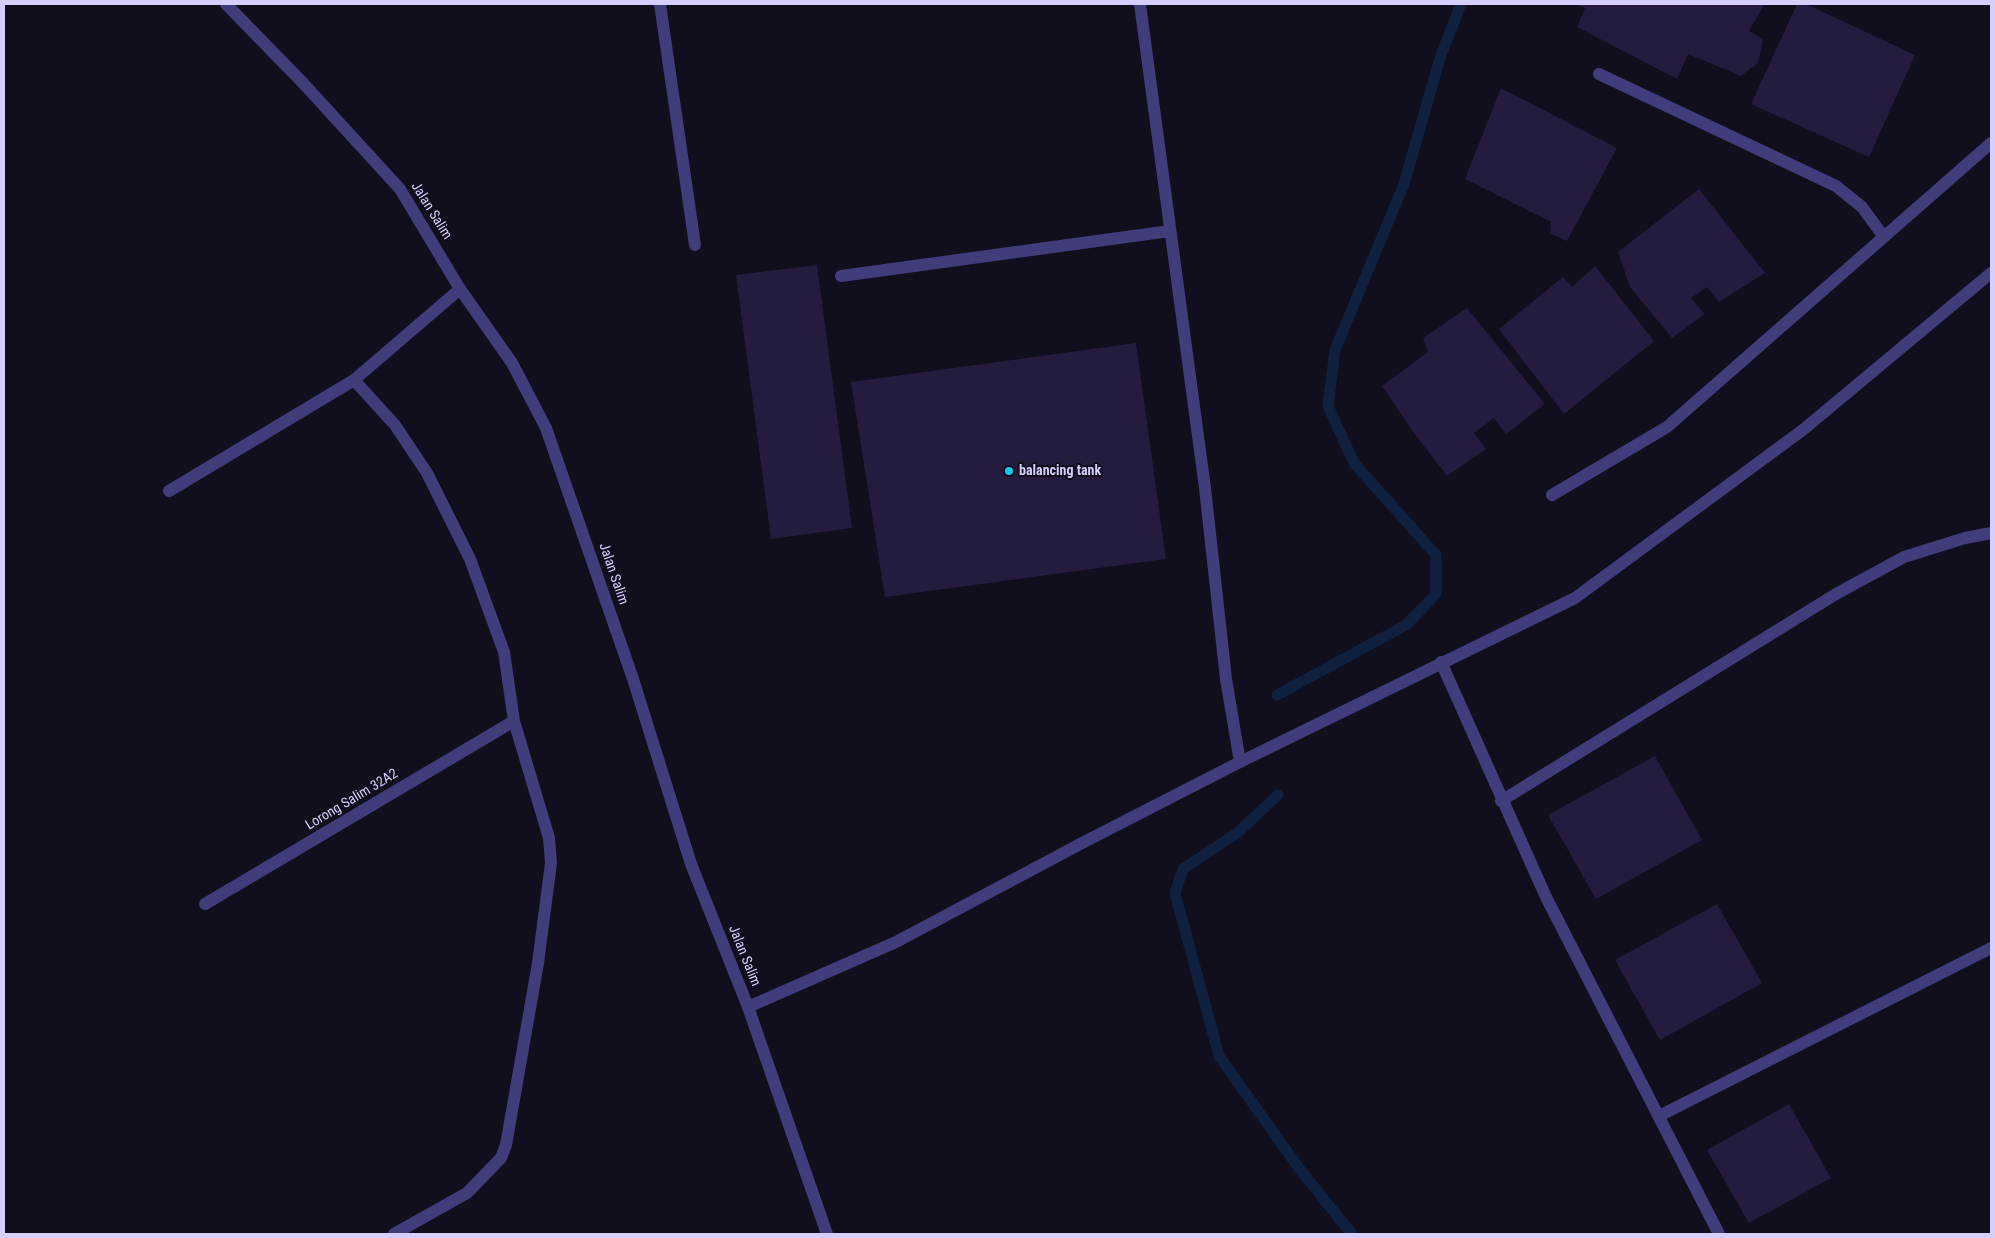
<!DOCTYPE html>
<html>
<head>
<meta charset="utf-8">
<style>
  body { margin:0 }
  #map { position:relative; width:1995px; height:1238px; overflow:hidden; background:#110e1e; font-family:"Roboto Condensed",sans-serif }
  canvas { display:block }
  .frame { position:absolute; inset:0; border:5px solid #d6cffb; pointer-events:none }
</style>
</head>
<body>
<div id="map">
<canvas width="1995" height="1238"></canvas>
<div class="frame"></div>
</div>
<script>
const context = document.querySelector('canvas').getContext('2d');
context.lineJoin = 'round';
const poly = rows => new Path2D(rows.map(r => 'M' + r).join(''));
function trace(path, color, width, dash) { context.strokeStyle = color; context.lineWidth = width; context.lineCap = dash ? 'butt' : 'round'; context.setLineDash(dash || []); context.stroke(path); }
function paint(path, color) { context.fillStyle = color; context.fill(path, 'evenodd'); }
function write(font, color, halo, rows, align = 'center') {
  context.font = font + ' "Roboto Condensed",sans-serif'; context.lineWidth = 4; context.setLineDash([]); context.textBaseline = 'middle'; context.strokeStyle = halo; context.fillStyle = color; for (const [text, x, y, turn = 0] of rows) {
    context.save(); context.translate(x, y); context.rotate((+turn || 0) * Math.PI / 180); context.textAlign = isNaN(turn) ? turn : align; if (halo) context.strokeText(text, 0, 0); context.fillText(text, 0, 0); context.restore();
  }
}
trace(poly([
  [1277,695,1406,625,1436,594,1436,555,1354,463,1328,406,1335,350,1404,184,1441,55,1461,4],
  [1278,795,1236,834,1183,869,1175,893,1219,1056,1301,1171,1352,1234]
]), '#102140', 11);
paint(poly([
  [1575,4,1765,4,1749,31,1763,39,1758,63,1741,76,1688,54,1677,79,1577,27,1585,8],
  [1797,4,1806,4,1915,55,1869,157,1751,104],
  [1501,88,1617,148,1567,241,1550,233,1551,222,1465,179],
  [1699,189,1765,273,1719,302,1707,287,1691,298,1705,314,1672,338,1630,287,1618,252],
  [817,265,852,528,771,539,736,275],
  [1595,266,1654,341,1564,414,1499,329,1563,277,1572,287],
  [1467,308,1545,404,1506,434,1494,418,1474,433,1486,449,1447,476,1411,429,1382,386,1428,352,1423,338],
  [1136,343,1166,559,885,597,851,382],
  [1655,756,1702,840,1596,899,1548,815],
  [1717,904,1762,983,1660,1040,1615,960],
  [1789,1104,1831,1178,1749,1223,1707,1150]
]), '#241b3e');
trace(poly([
  [660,4,695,245],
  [1140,4,1205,488,1226,679,1240,762],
  [841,276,1170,231]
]), '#413c7a', 12);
trace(poly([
  [1599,74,1836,186,1862,207,1884,237],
  [354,380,395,425,427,473,470,559,504,652,514,721,549,838,551,863,538,963,506,1145,501,1158,467,1193,394,1234],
  [169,491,354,380,460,289],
  [1552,495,1667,427,1991,143],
  [1441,662,1546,897,1719,1234],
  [1501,801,1836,594,1904,557,1965,538,1991,533],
  [205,904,514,721],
  [748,1007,896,942,1084,842,1240,762,1575,598,1804,429,1991,273],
  [1659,1116,1991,948]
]), '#413c7a', 12);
trace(poly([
  [226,4,303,83,400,189,460,289,512,363,546,428,633,679,691,864,748,1007,827,1234]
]), '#413c7a', 12);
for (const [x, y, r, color] of [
  [1009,471,5,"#11c8e6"]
]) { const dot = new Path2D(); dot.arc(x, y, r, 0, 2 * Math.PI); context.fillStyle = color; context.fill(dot); trace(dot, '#110e1e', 2); }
write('14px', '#d6cffb', '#110e1e', [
  ["Jalan Salim",431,211,58],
  ["Jalan Salim",613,574,71],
  ["Lorong Salim 32A2",352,800,-31],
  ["Jalan Salim",744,956,68]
]);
write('bold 14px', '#d6cffb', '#110e1e', [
  ["balancing tank",1019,471]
], 'left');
</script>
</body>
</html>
